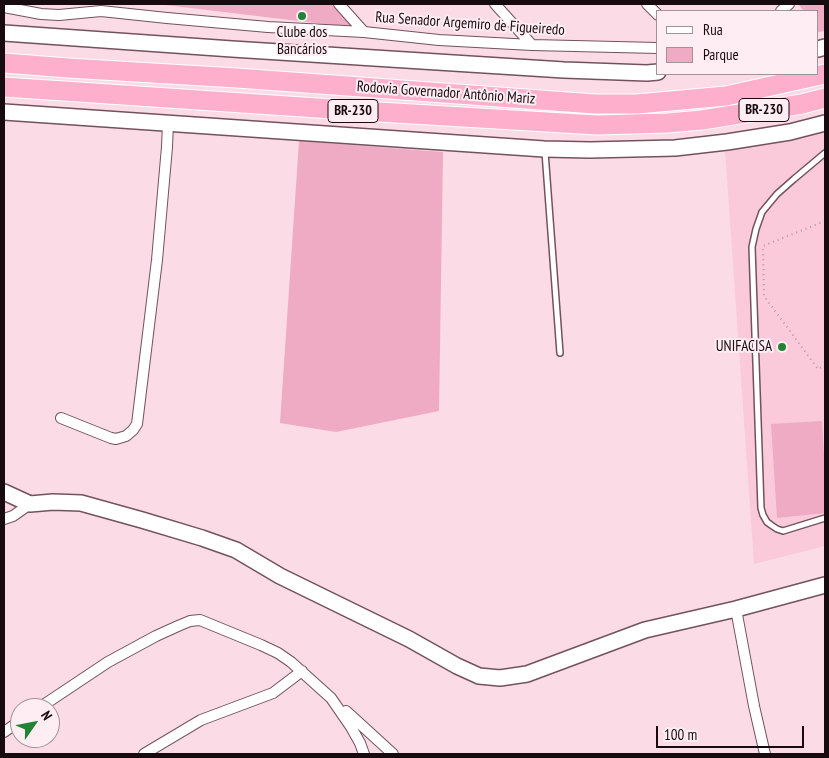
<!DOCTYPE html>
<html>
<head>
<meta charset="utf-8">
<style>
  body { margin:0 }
  #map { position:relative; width:829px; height:758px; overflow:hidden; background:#fbdbe5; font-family:"PT Sans Narrow",sans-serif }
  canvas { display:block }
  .frame { position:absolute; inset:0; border:5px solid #180b10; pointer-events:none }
  .legend { position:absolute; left:656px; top:10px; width:162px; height:65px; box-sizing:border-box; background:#feedf2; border:1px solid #a29398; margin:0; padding:6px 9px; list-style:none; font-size:15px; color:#180b10 }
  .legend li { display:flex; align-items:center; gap:10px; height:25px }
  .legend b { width:25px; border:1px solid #a29398 }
  .north { position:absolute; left:10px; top:698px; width:50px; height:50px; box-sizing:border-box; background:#feedf2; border:1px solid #a29398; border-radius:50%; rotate:57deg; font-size:14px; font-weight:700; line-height:20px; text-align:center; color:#180b10 }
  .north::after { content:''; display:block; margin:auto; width:18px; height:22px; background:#238335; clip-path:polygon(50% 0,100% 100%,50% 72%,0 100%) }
  .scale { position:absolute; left:656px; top:726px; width:148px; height:22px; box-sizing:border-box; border:2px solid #180b10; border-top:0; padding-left:6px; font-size:15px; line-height:18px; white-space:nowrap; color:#180b10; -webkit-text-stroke:4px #feedf2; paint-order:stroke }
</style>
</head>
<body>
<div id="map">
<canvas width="829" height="758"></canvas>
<div class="frame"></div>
<ul class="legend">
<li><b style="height:6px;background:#fff"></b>Rua</li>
<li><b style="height:14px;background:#eeabc3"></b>Parque</li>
</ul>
<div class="north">N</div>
<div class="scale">100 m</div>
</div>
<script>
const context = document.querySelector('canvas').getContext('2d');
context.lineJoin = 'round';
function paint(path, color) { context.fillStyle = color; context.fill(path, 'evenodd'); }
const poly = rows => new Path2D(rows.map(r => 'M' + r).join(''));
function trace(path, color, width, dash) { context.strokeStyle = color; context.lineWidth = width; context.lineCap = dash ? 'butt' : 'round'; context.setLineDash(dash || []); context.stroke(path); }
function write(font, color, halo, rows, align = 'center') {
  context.font = font + ' "PT Sans Narrow",sans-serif'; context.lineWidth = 4; context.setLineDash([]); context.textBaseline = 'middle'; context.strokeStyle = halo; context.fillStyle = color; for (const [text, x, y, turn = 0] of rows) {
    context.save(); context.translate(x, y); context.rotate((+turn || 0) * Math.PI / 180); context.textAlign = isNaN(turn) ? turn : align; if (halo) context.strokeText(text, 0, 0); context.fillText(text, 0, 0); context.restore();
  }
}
paint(poly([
  [825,124,825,546,754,564,725,149]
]), '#facada');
paint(poly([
  [157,4,335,4,357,28],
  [800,4,825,4,825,31,818,32,818,11,804,11,799,5],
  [299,141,443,152,439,411,336,432,280,423],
  [822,421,825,473,825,513,777,518,771,424]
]), '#eeabc3');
const lane = poly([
  [545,152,560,353],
  [825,153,794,179,777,194,762,212,756,229,752,247,761,508,763,515,767,522,771,525,777,529,783,531,825,518]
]);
const street = poly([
  [339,4,364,32],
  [495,4,532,45],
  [647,4,658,15],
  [4,7,41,14,59,15,101,11,167,18,268,27,364,32,439,40,532,45,658,48],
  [781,11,789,4],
  [61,418,111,438,116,439,126,436,133,430,137,424,157,260,167,147,168,123],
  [4,519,13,516,30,504],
  [736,609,754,706,765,754],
  [39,708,108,662,156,636,178,626,190,621,200,620,261,645,278,653,291,662,331,698,351,727,360,743,364,754],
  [346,711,393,754],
  [4,732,20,721],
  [144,754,201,720,273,693,302,671]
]);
const secondary = poly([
  [4,33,232,49,564,70,647,73,658,72],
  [818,49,825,47],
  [4,112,544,149,590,150,675,148,727,142,790,132,825,123],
  [4,492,30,504,53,502,81,503,142,520,202,538,236,550,280,576,409,639,457,666,479,676,500,678,527,674,645,630,736,609,825,585]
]);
const highway = poly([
  [4,63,68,68,237,78,595,104,637,104,726,96,825,74],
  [4,87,362,111,597,125,668,123,702,120,802,104,825,98]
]);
trace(lane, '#73525e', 8);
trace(street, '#73525e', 12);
trace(secondary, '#73525e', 18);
trace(highway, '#fff', 21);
trace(poly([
  [825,221,763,246,764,296,818,369,825,365]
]), '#b298a0', 2, [1, 4]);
trace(lane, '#fff', 5);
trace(street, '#fff', 10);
trace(secondary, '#fff', 15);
trace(highway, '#feafcc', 19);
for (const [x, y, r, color] of [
  [302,16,5,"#238335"],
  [782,347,5,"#238335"]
]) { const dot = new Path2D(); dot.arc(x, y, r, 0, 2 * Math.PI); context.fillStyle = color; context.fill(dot); trace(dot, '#feedf2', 2); }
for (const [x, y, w] of [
  [764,110,50],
  [353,111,50]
]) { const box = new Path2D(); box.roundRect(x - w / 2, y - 11.5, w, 23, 4); context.fillStyle = '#feedf2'; context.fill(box); trace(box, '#180b10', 1); }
write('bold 14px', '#180b10', null, [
  ["BR-230",764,110],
  ["BR-230",353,111]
]);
write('15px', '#180b10', '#feedf2', [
  ["Rua Senador Argemiro de Figueiredo",470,24,4],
  ["Rodovia Governador Antônio Mariz",446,93,4]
]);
write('15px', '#180b10', '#feedf2', [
  ["Clube dos",302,33],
  ["Bancários",302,50],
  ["UNIFACISA",772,347,"right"]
]);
</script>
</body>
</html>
